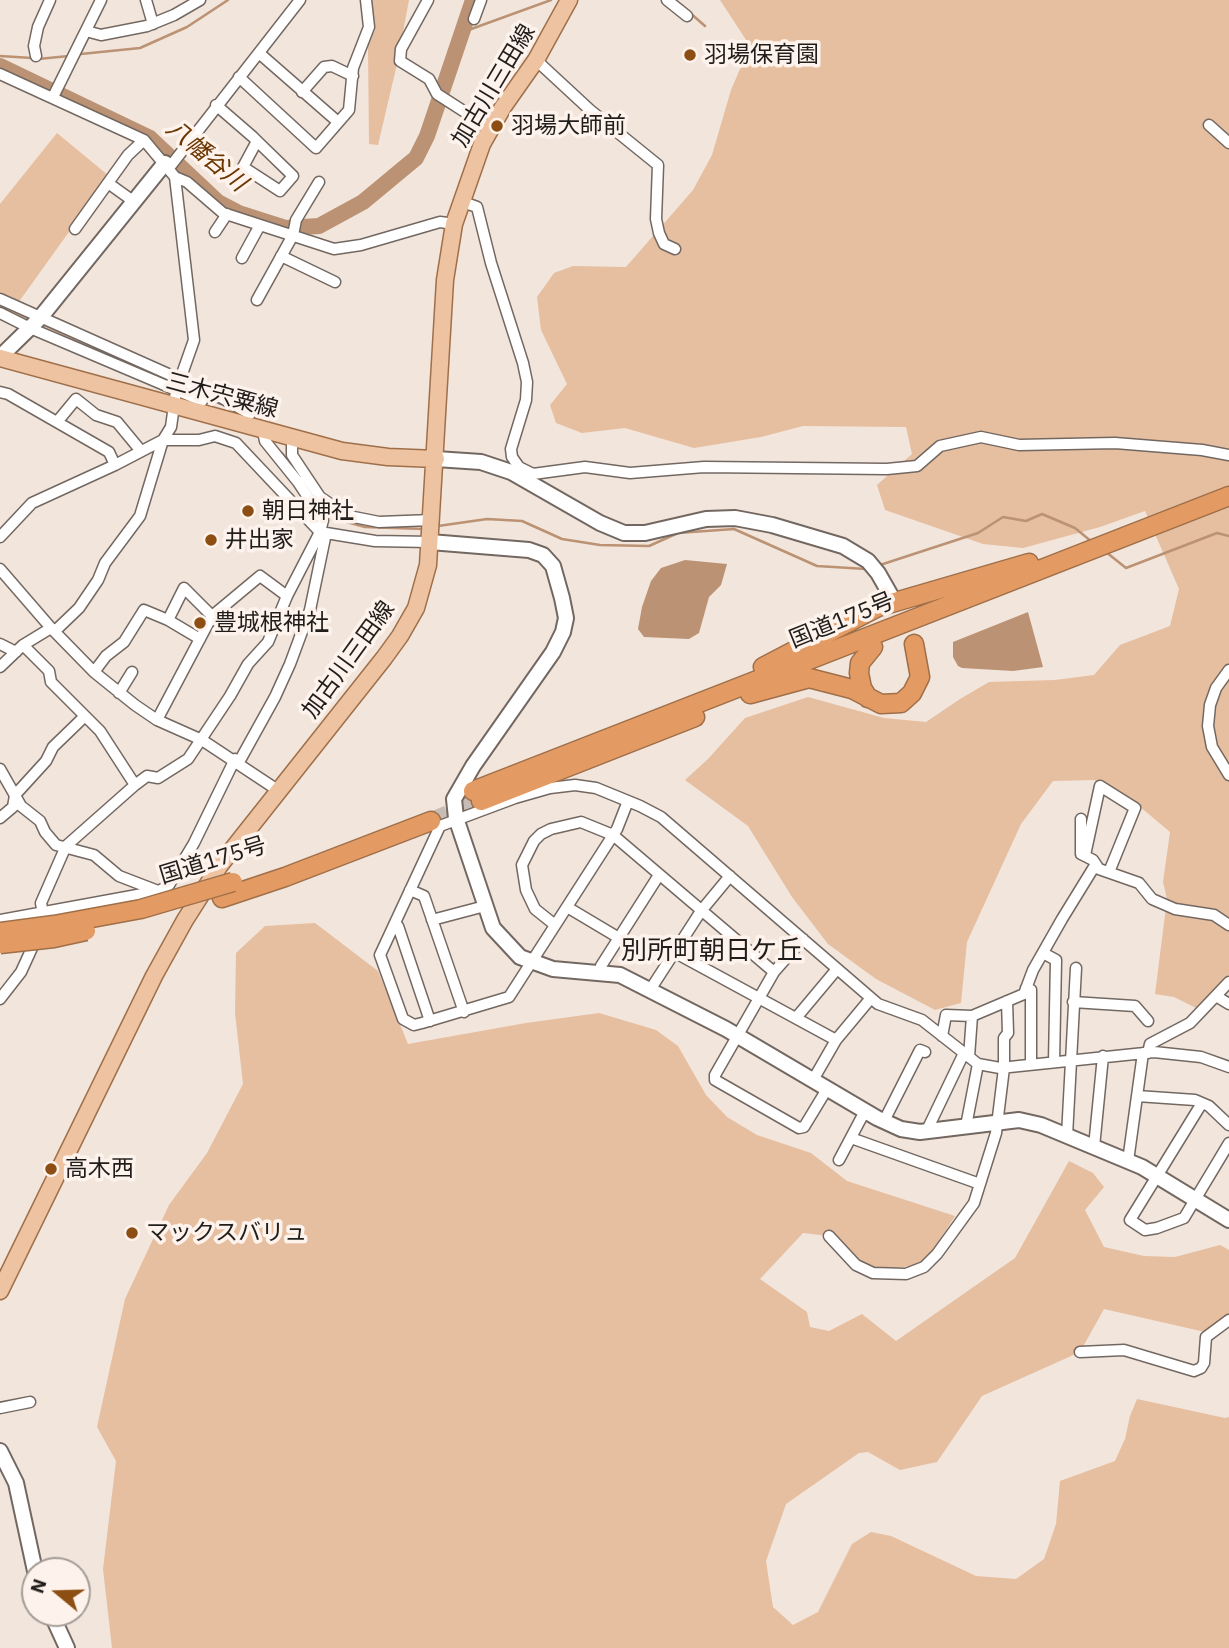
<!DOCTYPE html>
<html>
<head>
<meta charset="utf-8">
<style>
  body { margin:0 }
  #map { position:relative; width:1229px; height:1648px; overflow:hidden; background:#f2e5dc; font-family:"IBM Plex Sans",sans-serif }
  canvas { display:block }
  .north { position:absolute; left:21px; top:1557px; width:70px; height:70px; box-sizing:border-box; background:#fdf3ec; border:2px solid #a59d98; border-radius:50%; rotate:289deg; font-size:19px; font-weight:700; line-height:28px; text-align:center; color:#211d1a }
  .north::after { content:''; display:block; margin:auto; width:24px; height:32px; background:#8c4e12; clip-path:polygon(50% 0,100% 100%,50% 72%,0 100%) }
</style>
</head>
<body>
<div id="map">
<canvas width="1229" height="1648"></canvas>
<div class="north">N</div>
</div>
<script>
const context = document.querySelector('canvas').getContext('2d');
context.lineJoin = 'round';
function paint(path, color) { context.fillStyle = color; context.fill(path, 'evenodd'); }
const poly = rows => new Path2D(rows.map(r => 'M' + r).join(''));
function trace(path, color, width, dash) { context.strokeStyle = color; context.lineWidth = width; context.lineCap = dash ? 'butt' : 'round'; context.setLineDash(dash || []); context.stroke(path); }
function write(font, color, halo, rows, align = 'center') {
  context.font = font + ' "IBM Plex Sans","Noto Sans JP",sans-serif'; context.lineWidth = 7; context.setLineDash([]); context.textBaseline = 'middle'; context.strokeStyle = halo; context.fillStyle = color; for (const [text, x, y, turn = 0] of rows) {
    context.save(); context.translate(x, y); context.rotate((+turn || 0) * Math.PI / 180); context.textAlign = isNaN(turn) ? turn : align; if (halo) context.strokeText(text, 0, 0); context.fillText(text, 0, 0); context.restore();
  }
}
paint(poly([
  [370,0,409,0,397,64,378,145,369,144,368,46,375,30],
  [720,0,1229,0,1229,975,1196,1008,1174,997,1155,994,1167,899,1163,882,1170,832,1139,806,1094,780,1053,781,1021,824,967,942,961,1003,935,1010,876,979,828,944,792,897,748,826,685,780,708,759,745,718,808,697,884,718,926,722,960,699,989,682,1055,680,1094,675,1120,645,1170,626,1179,589,1145,511,1100,527,1023,548,983,544,885,510,877,485,912,454,906,427,803,426,761,437,694,448,625,428,582,433,556,423,550,405,567,384,541,330,537,297,554,273,573,266,626,267,693,190,712,155,731,90,750,46],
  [57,133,109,176,18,303,0,295,0,204],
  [315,923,378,971,408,1044,526,1023,599,1013,656,1030,678,1046,706,1095,727,1117,757,1135,811,1153,847,1181,955,1216,927,1259,911,1266,886,1269,862,1264,829,1236,803,1233,760,1279,807,1312,810,1327,829,1331,862,1314,896,1341,1015,1258,1069,1161,1093,1173,1104,1187,1085,1210,1104,1247,1144,1256,1175,1257,1220,1245,1229,1250,1229,1314,1205,1332,1104,1309,1080,1352,982,1396,937,1462,900,1470,868,1452,859,1453,786,1504,766,1561,773,1607,793,1625,818,1612,852,1544,871,1532,891,1536,976,1576,1016,1579,1044,1559,1056,1524,1060,1481,1115,1461,1125,1439,1130,1416,1137,1399,1225,1418,1229,1417,1229,1648,112,1648,103,1569,116,1461,97,1427,125,1299,169,1205,207,1153,243,1084,235,1013,236,953,265,926]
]), '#e6bea0');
paint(poly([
  [685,560,727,564,721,585,709,597,699,633,689,639,644,637,638,629,642,607,651,581,661,568],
  [1028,612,1043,667,1013,671,962,668,958,666,953,657,953,642]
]), '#bb9273');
trace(poly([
  [689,12,705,26],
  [463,32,551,0],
  [81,54,140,48,187,27,228,0],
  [0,56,32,58],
  [38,59,69,56],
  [0,305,32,320],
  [42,324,176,384],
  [182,387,221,404],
  [282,453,305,484],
  [318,500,328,513,339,520,365,527,424,529],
  [438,526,487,519,522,521,562,539,600,545,649,546,678,533,734,529,817,566,866,569],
  [1106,552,1126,568,1217,533,1229,536],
  [880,565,978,533,1003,517,1026,521,1042,514,1075,528,1092,542]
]), '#bb9273', 2.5);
trace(poly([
  [0,66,150,138,218,202,239,213,286,228,319,226,363,202,416,158,427,136,473,0]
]), '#bb9273', 16);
trace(poly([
  [431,821,481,801]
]), '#c8bdb5', 18, [18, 9]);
const street = poly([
  [146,0,153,24],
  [428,0,401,49,400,61,429,79,437,94,490,128],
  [667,0,687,16],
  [474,19,481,0],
  [86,31,101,35,147,26,174,15,200,0],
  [259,53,338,122],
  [36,56,34,46,38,27,50,0],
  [536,60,590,110,658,165,656,219,659,233,664,244,675,249],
  [0,74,144,140,175,177,187,182,223,213,334,249,361,245,440,222,454,224],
  [239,77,316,148,349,110,353,68,369,27,366,0],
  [302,92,324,67,332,66,353,76],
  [53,97,101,0],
  [216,105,253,137,257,141,293,176,280,191,243,167,257,141],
  [1209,125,1229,143],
  [169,168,300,0],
  [108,183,133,201],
  [460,201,477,207,491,263,523,363,527,382,526,400,511,449,512,457,519,467,533,474,585,467,630,473,704,467,887,469,917,466,940,446,981,437,1019,445,1115,443,1202,450,1229,455],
  [75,229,128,155,144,140],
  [215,232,227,214],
  [281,256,335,282],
  [242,258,260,225],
  [0,299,222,398,250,414],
  [257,300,293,235,296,220,319,182],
  [0,313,30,328,202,401],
  [0,392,8,394,109,452,115,465],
  [57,422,76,399,96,415,117,422,141,451],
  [292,438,292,455,320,497,339,510,354,517,379,522,432,520],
  [0,537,32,503,115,465,163,440,199,440,215,436,236,443,320,532,375,541,430,542],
  [0,569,51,628,94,672,135,705,157,720,202,740,279,791],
  [168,620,184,588,212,616],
  [55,631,79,608,98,580,105,563,140,516,163,440,171,427,176,391,194,340,175,177],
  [0,644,16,652],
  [23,645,49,671,51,682,100,731,135,785],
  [0,667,23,645,51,628],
  [1229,670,1216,688,1210,705,1208,726,1212,747,1229,775],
  [94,672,106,656,124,642,144,610,168,620,200,639],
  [119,693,132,672],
  [157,720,212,616,260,576,287,596,320,532,323,520,298,482,265,441,263,431],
  [239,762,275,697,290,664,310,610,326,533],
  [0,769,21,806,40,821,45,832,56,845,94,855,119,876,158,891],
  [628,801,617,829,509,997,422,1023,414,1025,403,1019,380,955,440,826,515,798,550,788,575,785,596,788,640,806,661,817,878,1004,922,1020,978,1064,1000,1068,1154,1052,1201,1057,1229,1067],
  [0,818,13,807,15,795,46,761,53,747,84,717],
  [1081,819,1081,854,1093,860,1099,869,1139,883,1152,899,1175,909,1214,915,1229,925],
  [1085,855,1100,786,1135,808,1109,872],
  [410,890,424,896,464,1012],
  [567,907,619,938],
  [0,920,159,891,169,885,194,843,235,759],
  [432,920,485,906],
  [394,925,398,926,430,1021],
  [555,925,535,909,526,890,522,865,534,841,541,834,551,829,581,822,613,835,774,972],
  [803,939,774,972,715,1075,715,1080,799,1128,804,1127,827,1089],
  [674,952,836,1040],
  [1043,953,1056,960,1054,1062],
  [600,973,601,966,659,875],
  [1026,988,1031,990,1031,1064],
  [650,990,701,911,730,876],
  [1216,996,1229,1004],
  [0,999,21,972,32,948,38,921,43,914,41,903,66,846,135,785,147,776,158,778,188,759,230,696,248,664,268,642,287,596],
  [1073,1002,1135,1006,1148,1021],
  [796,1018,837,969],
  [942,1036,946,1015,972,1016,1024,994,1033,970,1062,919,1094,867,1097,866],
  [1148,1053,1150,1044,1190,1023,1229,982],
  [969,1057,972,1016],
  [813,1080,836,1040,871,998],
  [1137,1096,1195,1100,1209,1106,1229,1125],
  [1202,1103,1130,1220,1145,1230,1157,1228,1184,1218,1229,1143],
  [884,1121,920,1050,925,1052],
  [966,1126,978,1064],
  [930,1131,929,1126,964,1053],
  [1067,1136,1076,968],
  [851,1138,980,1184],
  [1094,1147,1103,1056],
  [839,1160,865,1111],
  [1128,1161,1143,1053],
  [829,1236,856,1265,873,1273,906,1274,924,1267,937,1254,974,1203,996,1133,1004,1068,1004,1038,1008,1033,1007,1001],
  [1080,1352,1124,1350,1194,1371,1201,1368,1204,1363,1206,1337,1229,1320],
  [0,1408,30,1402]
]);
const secondary = poly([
  [0,357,40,318,165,163],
  [436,459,481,462,511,472,600,523,624,533,645,533,706,519,735,518,772,525,843,546,868,561,878,573,894,601],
  [430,542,529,550,543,555,553,566,562,598,566,618,563,632,553,652,473,766,454,799,456,818,493,928,520,957,553,969,620,975,726,1029,877,1118,901,1129,920,1132,1019,1120,1041,1125,1142,1167,1229,1220],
  [0,1451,16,1483,35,1571],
  [51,1613,67,1648]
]);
const primary = poly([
  [0,358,342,451,388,457,436,459],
  [0,1291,154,976,185,920,220,865,384,658,400,636,416,608,428,565,445,280,454,224,482,144,503,107,536,60,569,0]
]);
const highway = poly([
  [763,667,878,607,1029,563],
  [750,694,809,678,852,689,881,704,901,703,912,693,920,677,914,644],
  [868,698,862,688,859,673,860,663,873,647],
  [473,791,1229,496],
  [481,801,695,717],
  [222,898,285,877,431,821]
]);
trace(street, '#736861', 13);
trace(secondary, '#736861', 18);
trace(primary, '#9f6f49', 19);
trace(highway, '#9f6f49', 21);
trace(street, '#fff', 10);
trace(secondary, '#fff', 14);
trace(primary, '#eec3a1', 16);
trace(highway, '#e39b63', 18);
const highwayBridge = poly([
  [0,932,54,925,141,909,233,882],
  [0,944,54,938,86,931]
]);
trace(highwayBridge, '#9f6f49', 21, []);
trace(highwayBridge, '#e39b63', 18);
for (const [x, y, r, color] of [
  [690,55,7,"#8c4e12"],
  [497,126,7,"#8c4e12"],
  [248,511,7,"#8c4e12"],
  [211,540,7,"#8c4e12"],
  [200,623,7,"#8c4e12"],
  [51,1169,7,"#8c4e12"],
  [132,1233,7,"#8c4e12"]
]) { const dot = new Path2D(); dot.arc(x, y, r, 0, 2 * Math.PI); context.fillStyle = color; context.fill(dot); trace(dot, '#fdf3ec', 2.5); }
write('23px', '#211d1a', '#fdf3ec', [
  ["羽場保育園",704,55],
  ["羽場大師前",511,126],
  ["朝日神社",262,511],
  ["井出家",225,540],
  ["豊城根神社",214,623],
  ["高木西",65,1169],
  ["マックスバリュ",146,1233]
], 'left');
write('23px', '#211d1a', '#fdf3ec', [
  ["加古川三田線",494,86,-59],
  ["三木宍粟線",222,396,15],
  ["国道175号",842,621,-22],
  ["加古川三田線",349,660,-54],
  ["国道175号",213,861,-17]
]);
write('italic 24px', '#6b3600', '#fdf3ec', [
  ["八幡谷川",206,156,40]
]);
write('26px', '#211d1a', '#fdf3ec', [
  ["別所町朝日ケ丘",712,951]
]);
</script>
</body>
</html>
